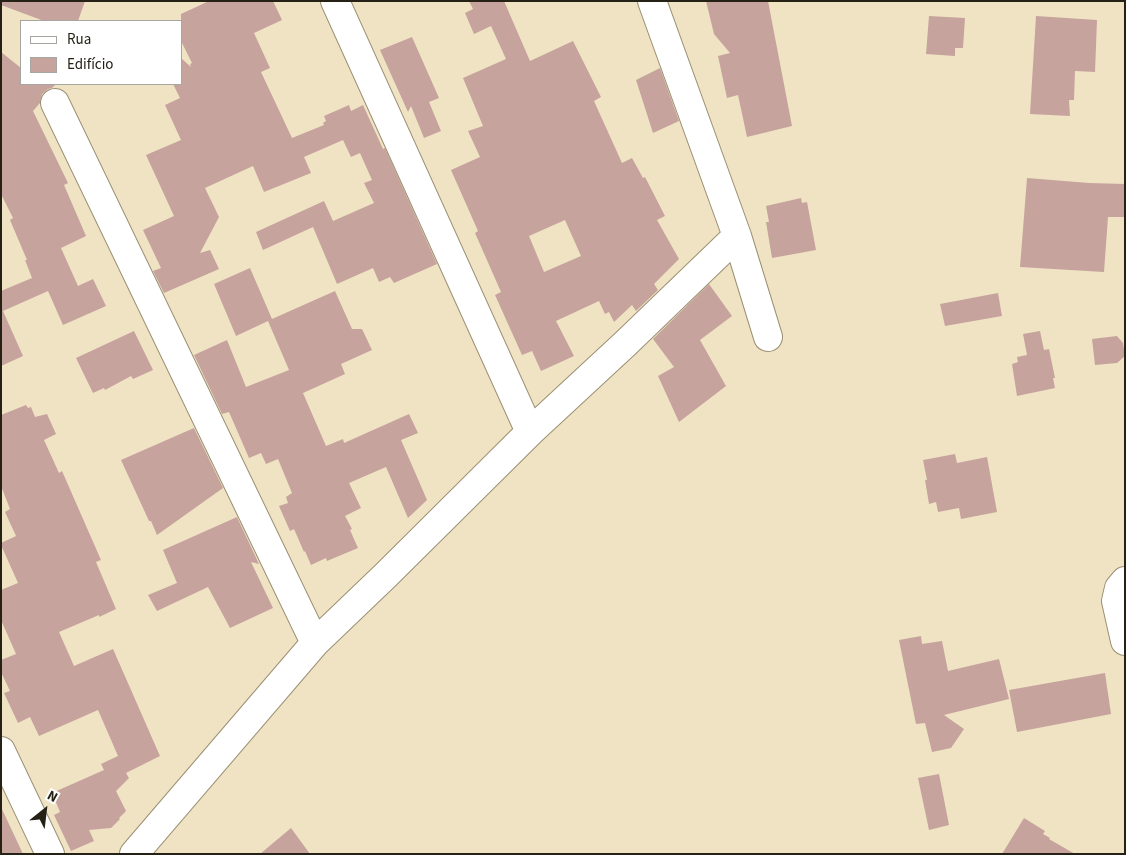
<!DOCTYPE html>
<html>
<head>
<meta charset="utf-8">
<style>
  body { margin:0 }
  #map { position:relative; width:1126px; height:855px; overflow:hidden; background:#efe3c4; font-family:"Source Sans 3",sans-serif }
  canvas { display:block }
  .frame { position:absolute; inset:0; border:2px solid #252115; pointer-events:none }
  .legend { position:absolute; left:20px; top:20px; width:162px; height:65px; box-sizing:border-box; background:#fff; border:1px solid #a8a6a1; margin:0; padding:6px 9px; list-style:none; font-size:15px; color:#252115 }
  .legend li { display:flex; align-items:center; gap:10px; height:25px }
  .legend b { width:25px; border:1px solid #a8a6a1 }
  .north { position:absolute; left:20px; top:785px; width:50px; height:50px; -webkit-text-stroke:4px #fff; paint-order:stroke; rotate:29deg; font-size:14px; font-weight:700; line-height:20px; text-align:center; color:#252115 }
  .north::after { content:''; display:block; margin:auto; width:18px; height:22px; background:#252115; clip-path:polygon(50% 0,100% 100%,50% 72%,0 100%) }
</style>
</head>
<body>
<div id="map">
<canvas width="1126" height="855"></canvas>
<div class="frame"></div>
<ul class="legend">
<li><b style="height:6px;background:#fff"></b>Rua</li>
<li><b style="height:14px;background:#c7a39d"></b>Edifício</li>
</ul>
<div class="north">N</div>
</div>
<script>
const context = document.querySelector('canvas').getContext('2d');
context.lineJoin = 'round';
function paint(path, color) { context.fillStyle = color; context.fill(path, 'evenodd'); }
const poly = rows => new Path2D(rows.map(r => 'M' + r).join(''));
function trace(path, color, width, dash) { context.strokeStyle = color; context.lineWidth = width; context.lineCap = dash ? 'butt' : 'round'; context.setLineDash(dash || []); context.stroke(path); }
paint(poly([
  [1,1,85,1,78,21,44,21,1,5],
  [209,1,273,1,282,20,254,33,270,68,261,72,292,138,324,125,323,123,326,121,324,116,349,105,351,111,363,105,383,149,385,148,437,264,394,283,390,277,379,282,373,268,337,284,313,227,263,250,256,232,324,201,333,221,374,203,364,183,372,180,360,153,351,157,343,140,304,157,311,173,264,192,253,166,205,188,219,217,200,253,210,250,219,269,164,293,153,271,161,268,143,230,174,216,146,155,181,140,165,105,180,98,173,84,181,84,181,58,191,67,190,64,192,63,181,41,181,14],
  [469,1,504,1,530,61,573,41,601,97,594,101,622,163,632,158,643,178,645,177,665,216,657,220,679,259,654,284,658,290,636,311,632,305,614,322,609,312,605,314,599,301,556,321,574,356,541,371,532,351,522,355,495,295,501,292,475,233,478,231,451,170,480,157,468,131,483,126,463,78,506,59,491,26,474,34,465,13,473,9],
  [565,220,581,256,544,272,529,236],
  [706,1,768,1,792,126,747,137,738,95,727,98,718,56,730,53,714,34],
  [929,16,965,18,963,48,955,48,955,56,926,54],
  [1036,16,1097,20,1095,72,1075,71,1074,100,1069,100,1070,116,1030,114],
  [412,37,439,98,429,102,441,131,424,138,411,106,408,112,380,50],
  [1,52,21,68,21,84,56,84,52,88,48,89,42,94,40,103,33,111,68,183,64,185,86,236,61,248,78,286,93,279,106,306,63,325,48,291,3,311,23,356,1,366,1,291,32,278,25,260,27,260,10,220,13,218,1,194],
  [660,68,679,121,653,133,636,80],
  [1027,178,1089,183,1125,184,1125,217,1108,217,1104,272,1020,267],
  [801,198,802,203,807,202,816,250,772,258,766,222,769,222,766,206],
  [250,268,272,319,335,291,352,329,362,329,372,350,341,364,345,374,303,393,326,446,343,439,344,443,409,414,418,433,401,440,427,500,408,518,386,467,349,483,361,508,345,516,352,529,350,530,358,548,327,561,326,558,311,565,305,551,304,552,294,529,290,531,279,506,288,503,286,497,292,493,278,459,266,464,261,453,249,458,229,412,222,414,194,355,227,340,246,387,289,370,268,321,236,336,214,284],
  [709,284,732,316,700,340,726,386,679,422,658,376,674,367,653,339],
  [998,293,1002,316,945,326,940,304],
  [134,331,153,370,133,379,131,376,105,390,104,388,93,393,76,358],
  [1040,331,1044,350,1049,349,1055,378,1053,378,1055,388,1017,396,1012,364,1018,362,1017,357,1027,355,1023,334],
  [1117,336,1123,343,1125,356,1117,363,1095,365,1092,339],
  [26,405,28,408,31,407,35,417,47,414,56,434,44,440,59,473,62,471,101,560,96,562,116,609,99,617,99,615,59,632,74,666,113,649,160,756,126,773,129,778,116,791,126,811,119,818,120,819,111,828,89,830,94,841,71,851,54,815,60,812,52,793,104,770,101,764,118,756,98,710,39,736,30,717,18,723,4,693,10,691,1,672,1,660,16,654,1,620,1,590,18,583,1,545,1,543,16,536,5,512,10,509,1,486,1,415],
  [194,428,223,488,157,535,151,521,149,521,121,460],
  [955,454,957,463,987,457,997,512,961,519,959,508,938,512,936,502,929,504,925,480,927,480,923,460],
  [237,517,259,564,251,562,273,608,230,628,208,587,157,611,148,595,177,583,163,550],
  [921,636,922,644,942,641,948,671,999,659,1009,699,944,715,964,729,951,748,932,752,925,723,916,724,899,640],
  [1105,673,1111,714,1017,732,1009,690],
  [939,774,949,825,929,830,918,778],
  [1,807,23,854,1,854],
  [1024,818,1045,831,1043,834,1050,838,1049,839,1075,854,1002,854],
  [291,828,310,854,260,854]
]), '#c7a39d');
const minor = poly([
  [335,1,530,432],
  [652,1,737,236,768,337],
  [55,103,315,643],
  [1125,581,1119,588,1116,601,1125,641],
  [1,751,50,854],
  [134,854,315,643,386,575,530,432,626,343,737,236]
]);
trace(minor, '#9b9073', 30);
trace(minor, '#fff', 28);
</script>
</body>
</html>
